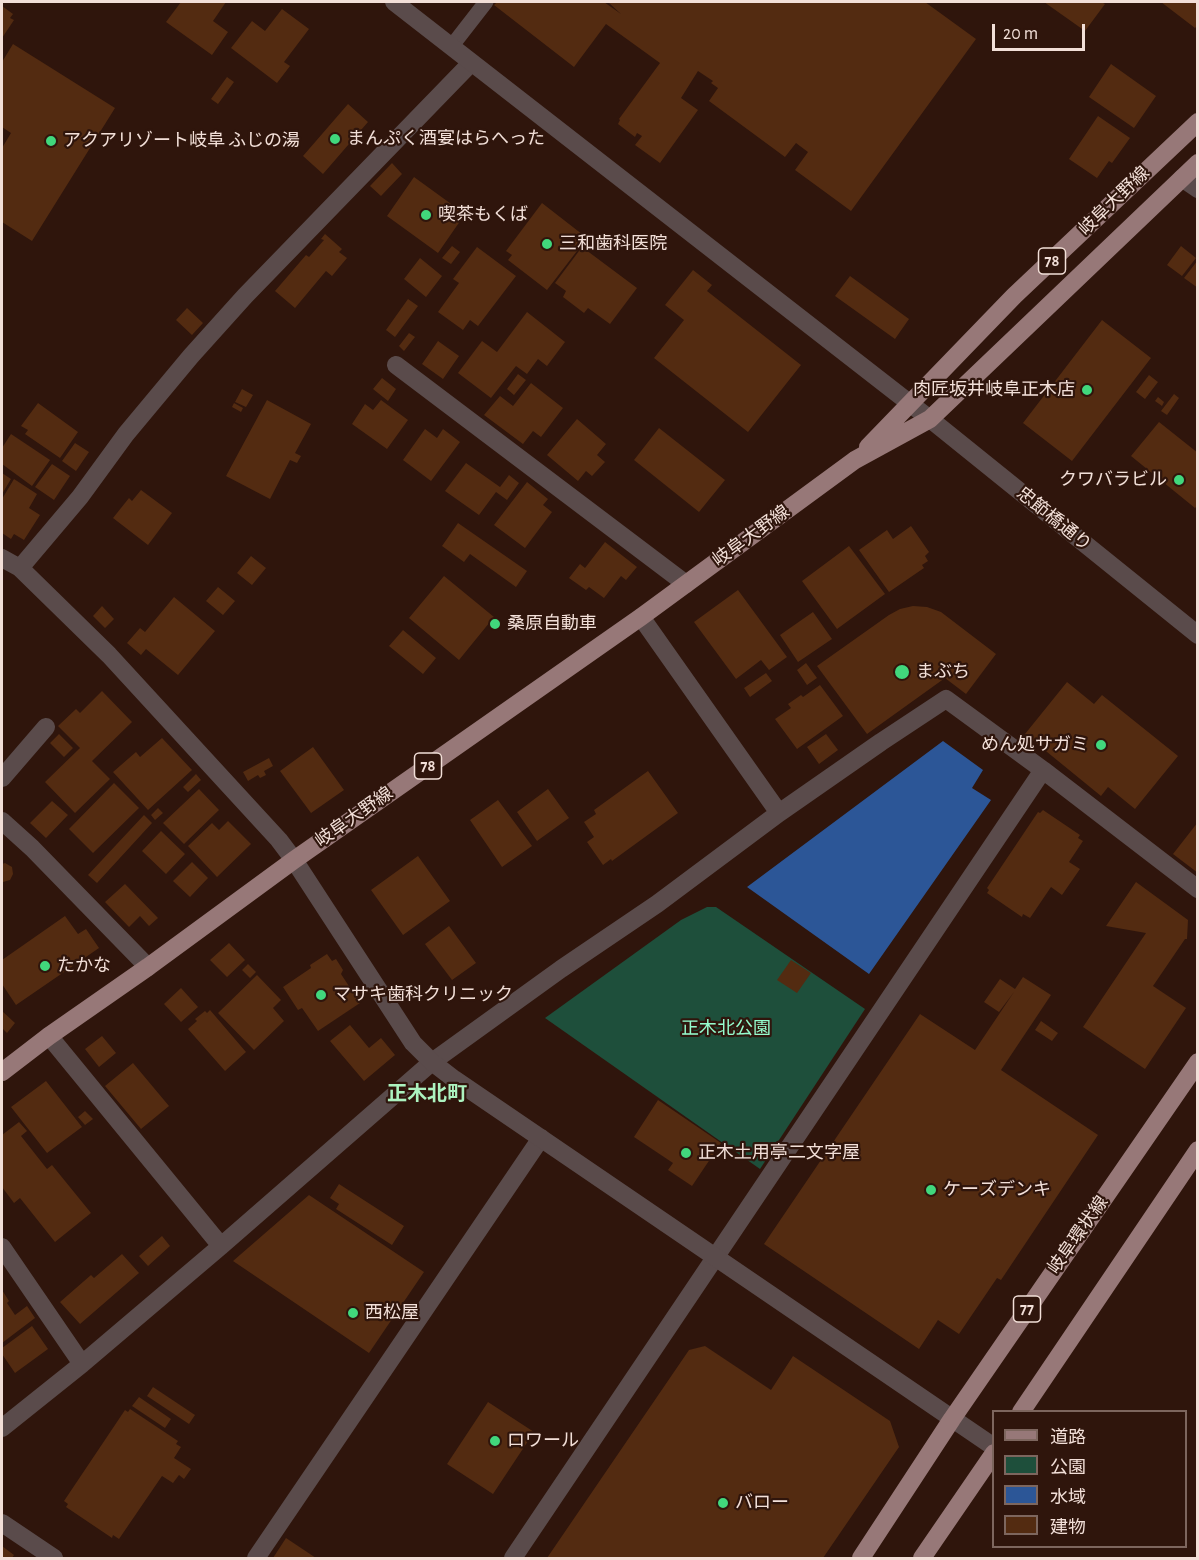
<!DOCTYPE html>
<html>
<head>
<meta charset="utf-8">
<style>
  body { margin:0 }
  #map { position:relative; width:1199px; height:1560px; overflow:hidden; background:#2f150c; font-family:"Alegreya Sans","Noto Sans JP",sans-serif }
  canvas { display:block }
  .frame { position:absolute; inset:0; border:3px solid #f2dfd8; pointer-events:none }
  .legend { position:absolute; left:992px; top:1410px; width:195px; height:138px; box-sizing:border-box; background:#2f150c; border:2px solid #7d665e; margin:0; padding:8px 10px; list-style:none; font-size:18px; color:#f2dfd8 }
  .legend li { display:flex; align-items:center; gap:12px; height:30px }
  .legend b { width:30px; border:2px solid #7d665e }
  .scale { position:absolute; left:992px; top:24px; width:93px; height:27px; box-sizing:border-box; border:3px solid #f2dfd8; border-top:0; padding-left:8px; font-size:18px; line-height:21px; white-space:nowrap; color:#f2dfd8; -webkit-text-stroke:4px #2f150c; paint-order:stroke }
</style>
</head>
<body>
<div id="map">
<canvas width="1199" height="1560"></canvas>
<div class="frame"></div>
<ul class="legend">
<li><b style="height:8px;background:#977878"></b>道路</li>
<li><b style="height:16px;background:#1e4f3b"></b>公園</li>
<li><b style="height:16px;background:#2c5697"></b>水域</li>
<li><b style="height:16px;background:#532b11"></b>建物</li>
</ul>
<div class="scale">20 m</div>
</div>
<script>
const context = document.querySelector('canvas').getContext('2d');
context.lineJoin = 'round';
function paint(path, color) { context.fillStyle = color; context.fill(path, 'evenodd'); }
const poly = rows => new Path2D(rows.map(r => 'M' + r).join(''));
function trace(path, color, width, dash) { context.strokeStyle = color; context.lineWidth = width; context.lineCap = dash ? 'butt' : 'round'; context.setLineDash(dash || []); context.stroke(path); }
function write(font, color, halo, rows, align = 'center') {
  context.font = font + ' "Alegreya Sans","Noto Sans JP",sans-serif'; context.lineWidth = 4.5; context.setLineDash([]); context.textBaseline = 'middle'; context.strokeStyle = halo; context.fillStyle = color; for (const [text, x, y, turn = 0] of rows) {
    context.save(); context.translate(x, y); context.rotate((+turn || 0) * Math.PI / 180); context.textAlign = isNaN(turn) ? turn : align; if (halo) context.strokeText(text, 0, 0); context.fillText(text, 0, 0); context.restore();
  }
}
paint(poly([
  [707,907,716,907,865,1009,760,1169,545,1018,681,920]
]), '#1e4f3b');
paint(poly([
  [943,741,983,770,972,788,991,800,869,974,747,887]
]), '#2c5697');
paint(poly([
  [181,2,226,2,213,21,228,32,212,55,166,22],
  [497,2,604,2,621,14,608,2,925,2,976,39,851,211,795,170,808,152,796,143,785,157,709,101,718,88,711,83,713,81,698,71,681,98,698,110,660,163,635,145,642,136,637,133,635,137,618,124,620,120,619,119,660,63,606,24,574,67,494,5],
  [1044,2,1101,2,1105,4,1085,31],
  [1161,2,1198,2,1198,25,1195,28],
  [2,6,13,14,10,18,14,20,2,38],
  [282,9,309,29,284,62,290,66,277,83,231,48,252,21,265,31],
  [13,44,115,108,32,241,2,222,2,148,11,133,2,127,2,62],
  [1111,64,1156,96,1134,128,1089,97],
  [227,77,234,82,218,104,211,99],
  [348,104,368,122,323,174,303,156],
  [1098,116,1130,138,1112,163,1109,161,1097,178,1069,159],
  [392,163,402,174,381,196,370,186],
  [414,177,465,214,438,253,387,216],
  [542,203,587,238,547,290,508,260,512,255,506,251],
  [325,234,342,249,339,252,347,258,332,276,326,271,295,308,275,291,306,255,309,257,324,240,321,239],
  [452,246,460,252,451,264,442,258],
  [1181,246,1196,258,1182,276,1167,265],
  [477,247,516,276,478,326,470,320,463,330,438,312,459,283,453,279],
  [582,247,637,288,610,324,588,308,584,313,563,297,566,291,555,283],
  [420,258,442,276,426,297,404,279],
  [1198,260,1198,288,1184,278],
  [693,270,712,285,707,291,801,365,748,432,654,358,684,320,665,305],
  [850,276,909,319,895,339,835,296],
  [408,299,418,306,395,337,386,330],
  [187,308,203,323,192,335,176,320],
  [527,312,565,342,547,366,538,359,527,374,516,366,491,398,458,373,482,341,497,352],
  [1102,320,1151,358,1072,461,1023,423],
  [409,333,415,337,404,351,399,346],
  [438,341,459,356,443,379,422,364],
  [518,374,526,380,514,395,507,389],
  [1149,375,1158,382,1145,399,1136,392],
  [382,378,396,389,388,401,373,389],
  [531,383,563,408,541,437,533,431,523,444,484,415,500,396,513,406],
  [242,389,253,395,246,407,235,402],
  [1174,394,1179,398,1167,415,1161,411],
  [1158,397,1164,402,1162,406,1155,401],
  [267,400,311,424,295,453,301,456,297,463,290,460,270,499,226,476],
  [381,400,408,420,387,449,352,424,365,404,373,410],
  [38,403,78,432,60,458,25,434,28,430,21,426],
  [234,403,243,408,241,412,232,407],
  [577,419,606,444,597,455,605,462,592,476,586,471,578,481,547,455],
  [1159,422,1198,453,1198,505,1195,508,1131,456],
  [659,428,725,480,699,512,634,460],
  [425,429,437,438,443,429,460,442,431,481,403,460],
  [11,434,50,460,32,486,2,464,2,448],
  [75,443,89,452,76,471,62,461],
  [466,463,500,487,509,475,519,483,507,500,496,492,479,515,445,491],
  [52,464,70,476,54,500,35,487],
  [2,473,11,479,2,494],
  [14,479,37,494,29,508,40,515,24,540,14,534,11,539,2,533,2,499],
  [527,482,548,499,543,505,552,512,525,548,494,525],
  [141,490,172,513,148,545,113,518,129,498,132,501],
  [458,523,527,571,516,587,470,554,464,562,442,546],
  [911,526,929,552,925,556,928,561,922,565,924,568,889,592,859,550,887,530,893,539],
  [605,542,637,567,626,580,621,576,604,598,589,587,586,590,569,578,580,564,585,568],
  [849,546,885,594,837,629,802,581],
  [251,556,266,568,252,585,237,573],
  [444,576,494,617,459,660,409,618],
  [218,587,235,601,223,615,206,601],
  [738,590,787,657,769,670,761,660,736,679,694,622],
  [174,597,215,631,178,675,146,649,141,655,127,643,140,628,145,632],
  [102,606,114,619,105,628,93,616],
  [913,606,927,607,941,612,996,654,966,694,945,678,867,734,817,666,889,615,900,609],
  [813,612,832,639,798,662,780,635],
  [403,630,436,658,423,674,389,646],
  [806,663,817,678,807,685,797,670],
  [766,673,772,681,750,697,744,688],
  [1067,682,1094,704,1102,695,1178,756,1135,809,1108,787,1101,796,1025,734],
  [820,685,843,716,797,749,775,719,791,708,788,704,801,695,803,697],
  [102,691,132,722,92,761,110,779,75,813,45,782,80,748,58,726,76,709,80,713],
  [59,734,73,748,64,757,50,743],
  [826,734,838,750,819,764,807,747],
  [162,738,192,770,148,810,113,772,136,752,140,757],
  [313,747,344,790,311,813,280,771],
  [269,758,273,766,264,771,266,775,260,778,258,775,248,781,243,772],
  [648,771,678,813,612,861,611,859,603,865,587,842,594,837,584,822,596,814,594,810],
  [196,774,201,780,188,792,183,787],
  [114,783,139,808,93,853,69,829],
  [199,789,219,810,184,844,163,823],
  [548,789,569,818,537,841,517,812],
  [498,800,532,846,502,867,470,820],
  [52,801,68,815,46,838,30,823],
  [158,808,163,813,155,820,151,815],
  [1043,810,1080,835,1078,838,1083,841,1069,862,1080,869,1062,895,1051,887,1030,918,1023,914,1022,917,987,893,989,890,987,888,1038,812,1040,813],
  [144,815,152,823,97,883,88,875],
  [228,821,251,844,217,877,188,846,212,823,219,830],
  [1198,822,1198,873,1173,854],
  [161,831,185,854,166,874,142,851],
  [418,856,450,901,403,935,371,890],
  [192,862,208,878,190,897,173,881],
  [5,863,12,867,13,874,10,880,3,882,2,864],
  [1136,882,1188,920,1187,939,1185,939,1153,986,1186,1008,1145,1069,1083,1027,1146,933,1106,926],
  [125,884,158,918,149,926,140,916,129,927,105,902],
  [65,916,78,934,86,929,99,948,16,1005,2,984,2,960],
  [449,926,476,963,452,980,425,944],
  [229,943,245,960,227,977,210,960],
  [327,954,332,961,336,959,343,970,341,974,360,1003,318,1031,302,1008,298,1010,283,987,311,968,310,965],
  [791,960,811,973,797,993,777,980],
  [248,964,256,972,250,978,242,970],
  [257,975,281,1000,273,1008,284,1021,254,1050,218,1013],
  [1023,977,1051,995,1001,1070,1098,1135,1001,1280,997,1278,959,1334,938,1320,919,1349,764,1244,920,1014,975,1050,1014,992,999,1012,984,1002,1000,979,1015,989],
  [181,988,198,1007,181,1022,164,1004],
  [210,1010,246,1052,225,1071,188,1029,197,1021,195,1019,205,1011,207,1013],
  [2,1011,15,1023,7,1033,2,1028],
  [1041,1021,1058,1033,1052,1041,1035,1030],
  [350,1025,369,1048,381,1038,395,1055,364,1081,330,1041],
  [102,1036,116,1053,99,1067,85,1049],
  [133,1063,169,1106,141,1129,105,1086],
  [46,1081,82,1127,47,1153,11,1107],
  [658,1100,721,1143,692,1186,668,1170,673,1163,634,1137],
  [85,1111,93,1119,85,1125,78,1117],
  [19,1122,27,1131,21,1136,47,1169,52,1165,91,1213,55,1242,20,1198,14,1203,2,1187,2,1135],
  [339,1184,404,1226,392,1245,336,1209,339,1204,330,1198],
  [309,1195,424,1272,369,1353,233,1261],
  [162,1236,170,1246,148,1266,139,1256],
  [122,1254,139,1273,80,1324,60,1302,91,1275,94,1278],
  [2,1290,9,1301,7,1303,15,1315,27,1306,35,1318,2,1343],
  [32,1326,48,1349,15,1373,2,1354,2,1348],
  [705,1346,771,1390,793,1356,890,1421,899,1447,823,1558,547,1558,689,1350],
  [153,1387,195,1415,189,1424,147,1396],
  [139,1397,171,1419,165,1428,132,1406],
  [488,1402,534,1432,493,1494,447,1464],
  [130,1409,178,1441,176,1444,181,1447,174,1458,191,1469,184,1479,179,1475,173,1483,162,1476,119,1539,113,1535,112,1538,66,1507,68,1504,64,1501,125,1410,128,1412],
  [286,1538,316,1558,273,1558],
  [2,1546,14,1555,12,1558,2,1558]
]), '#532b11');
trace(poly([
  [451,47,486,2]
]), '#5a4b4b', 15);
trace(poly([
  [1182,178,1198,189],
  [396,365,686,584],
  [2,558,20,568,109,655,279,840,294,860],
  [20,568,80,497,126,434,191,356,245,296,471,63],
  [641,617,779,813],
  [2,778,46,727],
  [2,821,32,848,148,967],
  [49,1036,221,1246],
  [2,1247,82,1364],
  [2,1428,82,1364,221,1246,432,1062,561,969,657,904,779,813,881,742,946,699,1043,770,1198,889],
  [2,1523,54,1558],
  [256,1558,541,1138],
  [513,1558,1043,770]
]), '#5a4b4b', 18);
trace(poly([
  [394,2,930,419,1198,635],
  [294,860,413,1043,432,1062,454,1079,994,1447]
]), '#5a4b4b', 18);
trace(poly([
  [868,447,1014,296,1198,122],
  [2,1072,49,1036,148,967,294,860,641,617,855,460,930,419,1198,163],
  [1021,1412,1198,1150],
  [861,1558,952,1419,1198,1062],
  [922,1558,994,1453]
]), '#977878', 18);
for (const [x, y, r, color] of [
  [335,139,6,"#41d77c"],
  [51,141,6,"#41d77c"],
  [426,215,6,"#41d77c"],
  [547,244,6,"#41d77c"],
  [1087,390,6,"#41d77c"],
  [1179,480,6,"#41d77c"],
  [495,624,6,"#41d77c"],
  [902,672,8,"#41d77c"],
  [1101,745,6,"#41d77c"],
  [45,966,6,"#41d77c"],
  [321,995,6,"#41d77c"],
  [686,1153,6,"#41d77c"],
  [931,1190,6,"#41d77c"],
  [353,1313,6,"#41d77c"],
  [495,1441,6,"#41d77c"],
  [723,1503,6,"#41d77c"]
]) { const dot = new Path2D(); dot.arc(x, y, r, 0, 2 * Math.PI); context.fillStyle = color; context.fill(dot); trace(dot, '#2f150c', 2); }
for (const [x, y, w] of [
  [1052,261,27],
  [428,766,27],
  [1027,1309,27]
]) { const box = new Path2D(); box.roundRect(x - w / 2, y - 13, w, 26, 4.5); context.fillStyle = '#2f150c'; context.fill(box); trace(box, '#f2dfd8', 1.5); }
write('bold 16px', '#f2dfd8', null, [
  ["78",1052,261],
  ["78",428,766],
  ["77",1027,1309]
]);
write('18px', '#f2dfd8', '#2f150c', [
  ["まんぷく酒宴はらへった",347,139],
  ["アクアリゾート岐阜 ふじの湯",63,141],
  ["喫茶もくば",438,215],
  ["三和歯科医院",559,244],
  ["肉匠坂井岐阜正木店",1075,390,"right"],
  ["クワバラビル",1167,480,"right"],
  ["桑原自動車",507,624],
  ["まぶち",916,672],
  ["めん処サガミ",1089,745,"right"],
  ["たかな",57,966],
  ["マサキ歯科クリニック",333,995],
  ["正木土用亭二文字屋",698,1153],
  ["ケーズデンキ",943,1190],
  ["西松屋",365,1313],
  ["ロワール",507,1441],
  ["バロー",735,1503]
], 'left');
write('18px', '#f2dfd8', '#2f150c', [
  ["岐阜大野線",1114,201,-44],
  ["忠節橋通り",1054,519,39],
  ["岐阜大野線",751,536,-36],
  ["岐阜大野線",354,817,-35],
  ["岐阜環状線",1078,1235,-55]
]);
write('18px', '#95fcce', '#2f150c', [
  ["正木北公園",726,1029]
]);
write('bold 20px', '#acf2bf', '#2f150c', [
  ["正木北町",427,1094]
]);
</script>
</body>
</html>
